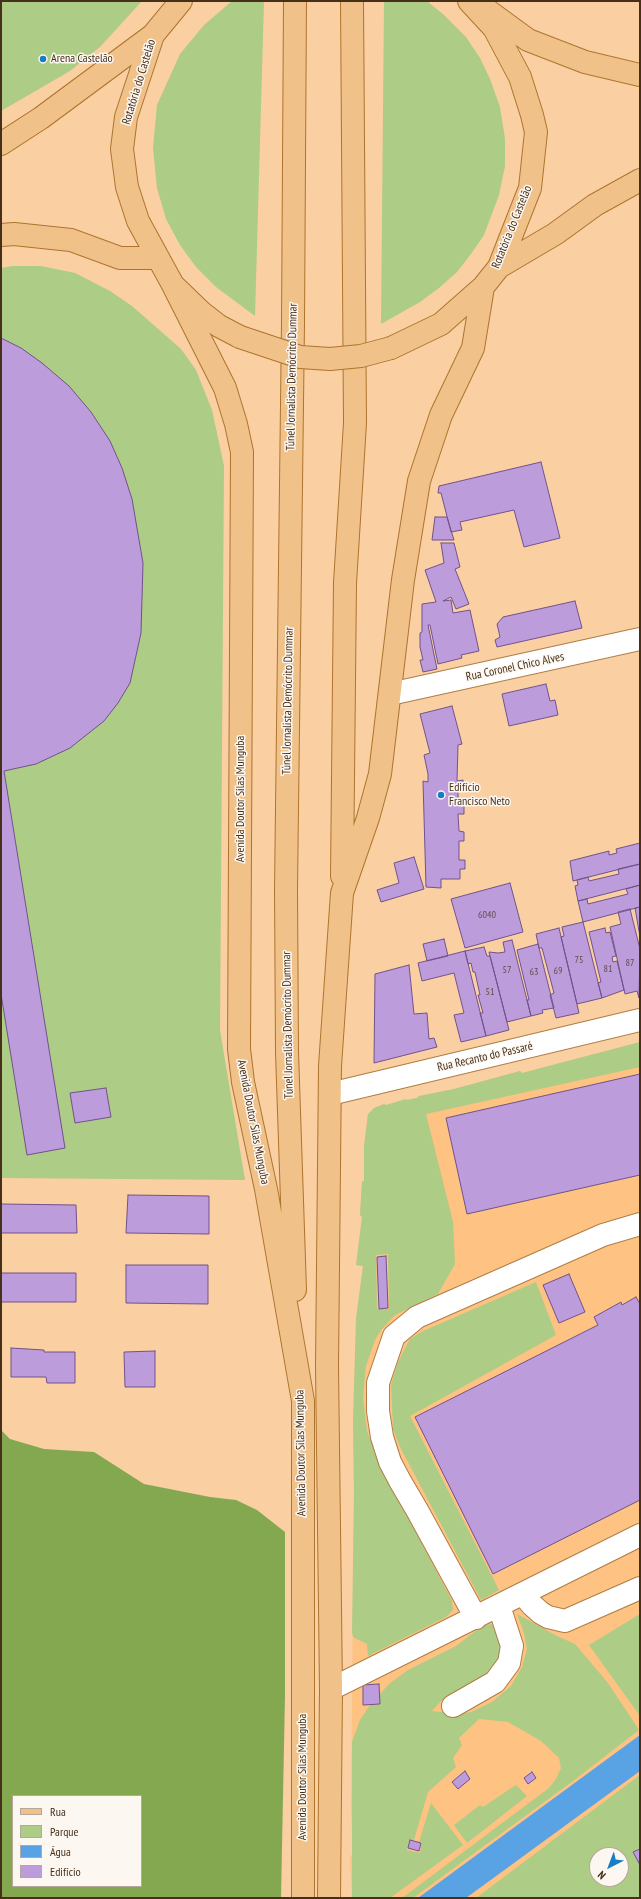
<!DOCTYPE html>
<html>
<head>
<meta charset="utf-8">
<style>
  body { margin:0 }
  #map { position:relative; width:641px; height:1899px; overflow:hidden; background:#facfa1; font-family:"PT Sans Narrow",sans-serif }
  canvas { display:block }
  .frame { position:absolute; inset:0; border:2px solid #463019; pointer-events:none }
  .legend { position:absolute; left:12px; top:1795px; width:130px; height:92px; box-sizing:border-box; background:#fdf7f2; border:1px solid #b4a79b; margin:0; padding:5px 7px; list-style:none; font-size:12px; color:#463019 }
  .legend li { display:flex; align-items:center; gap:8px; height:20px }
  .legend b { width:20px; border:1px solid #b4a79b }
  .north { position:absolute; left:589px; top:1847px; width:40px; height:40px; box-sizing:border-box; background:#fdf7f2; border:1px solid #b4a79b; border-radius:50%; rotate:222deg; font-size:11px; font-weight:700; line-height:16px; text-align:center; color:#463019 }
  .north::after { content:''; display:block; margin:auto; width:14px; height:18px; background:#187cc7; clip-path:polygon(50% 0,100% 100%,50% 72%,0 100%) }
</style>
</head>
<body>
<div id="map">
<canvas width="641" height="1899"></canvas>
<div class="frame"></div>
<ul class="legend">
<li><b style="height:5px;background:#f0c289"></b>Rua</li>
<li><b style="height:11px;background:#adcc86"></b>Parque</li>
<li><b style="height:11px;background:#59a3e5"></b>Água</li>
<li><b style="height:11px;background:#bd9cdb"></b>Edifício</li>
</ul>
<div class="north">N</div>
</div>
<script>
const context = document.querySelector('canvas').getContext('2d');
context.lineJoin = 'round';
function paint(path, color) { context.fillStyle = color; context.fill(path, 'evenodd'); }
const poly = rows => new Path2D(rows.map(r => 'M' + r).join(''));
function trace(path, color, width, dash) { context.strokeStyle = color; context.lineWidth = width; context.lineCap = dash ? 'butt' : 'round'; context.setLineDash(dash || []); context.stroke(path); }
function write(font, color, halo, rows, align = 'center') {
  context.font = font + ' "PT Sans Narrow",sans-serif'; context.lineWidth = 3; context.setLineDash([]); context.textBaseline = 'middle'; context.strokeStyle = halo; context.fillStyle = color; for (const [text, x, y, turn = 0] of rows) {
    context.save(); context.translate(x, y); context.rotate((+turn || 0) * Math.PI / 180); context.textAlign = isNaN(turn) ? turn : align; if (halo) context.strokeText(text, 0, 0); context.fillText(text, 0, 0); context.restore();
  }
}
paint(poly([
  [640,1042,640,1898,352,1898,350,1857,353,1853,351,1809,354,1493,353,1422,356,1319,363,1266,356,1265,362,1217,360,1215,362,1181,364,1181,364,1146,368,1114,374,1108,384,1104,386,1105,406,1099,407,1100,417,1098,419,1096,454,1089,520,1071,522,1073],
  [597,1855,621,1855,621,1879,597,1879]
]), '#fec282');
paint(poly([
  [1,1,142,1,100,47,70,71,1,111],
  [232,1,264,1,255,316,216,287,196,267,180,245,166,219,157,188,153,148,157,105,180,54,204,25],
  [384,1,427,1,444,15,466,37,480,58,490,79,500,107,505,139,505,166,499,195,484,235,471,254,457,272,439,288,420,302,381,324],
  [12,266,41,266,75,273,110,291,132,306,181,349,196,370,212,410,224,466,220,1030,245,1180,1,1178,1,268],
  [640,1042,640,1067,426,1114,453,1222,455,1264,438,1294,395,1315,381,1330,375,1340,366,1366,363,1398,367,1431,376,1457,452,1601,453,1610,446,1617,368,1656,367,1644,353,1637,352,1632,354,1493,353,1422,356,1319,363,1266,356,1265,362,1217,360,1215,362,1181,364,1181,364,1146,368,1114,374,1108,384,1104,386,1105,406,1099,407,1100,417,1098,419,1096,454,1089,520,1071,522,1073],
  [388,1254,389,1309,377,1309,376,1255],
  [536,1282,556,1335,410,1416,499,1590,481,1600,400,1447,393,1429,391,1385,398,1362,410,1339,423,1331],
  [517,1614,557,1636,575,1644,608,1683,639,1730,573,1781,413,1898,402,1898,549,1788,556,1779,561,1768,559,1758,541,1741,508,1722,479,1719,459,1738,462,1745,453,1758,456,1767,428,1792,414,1840,410,1839,407,1850,420,1853,422,1842,419,1842,431,1803,463,1845,390,1898,352,1898,352,1742,360,1720,370,1705,380,1705,379,1695,389,1684,408,1670,456,1646,481,1627,491,1624,496,1628,500,1643,499,1657,495,1665,485,1677,441,1701,432,1711,459,1714,471,1712,492,1702,511,1686,522,1667,527,1649,524,1633],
  [640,1614,640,1716,589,1645],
  [640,1775,640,1898,476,1898],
  [597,1855,621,1855,621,1879,597,1879],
  [516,1785,527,1796,467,1843,454,1825,480,1805,483,1807]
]), '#adcc86');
paint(poly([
  [1,1430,10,1439,44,1449,94,1452,144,1484,210,1497,236,1500,257,1510,285,1532,285,1695,281,1898,1,1898],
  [13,1796,141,1796,141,1886,13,1886]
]), '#84a850');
paint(poly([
  [640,1735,640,1771,466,1898,418,1898]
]), '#59a3e5');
const building = poly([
  [1,338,21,348,42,363,69,386,91,412,110,441,122,468,132,499,143,563,141,633,130,683,118,703,104,721,70,748,36,764,4,771,65,1148,27,1155,1,994,1,338],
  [541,462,560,538,524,547,514,510,460,522,462,530,451,532,441,493,438,493,439,486,541,462],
  [435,517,447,517,454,540,432,540,435,517],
  [441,543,454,543,460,567,455,569,469,604,456,609,451,597,443,601,451,600,453,613,470,610,479,651,461,655,462,658,438,664,430,625,428,625,437,669,423,672,420,660,423,660,420,647,420,633,422,632,422,604,436,602,425,570,444,563,441,543],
  [575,601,582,628,497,647,495,640,500,637,497,624,503,617,575,601],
  [546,684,550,701,555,700,558,715,509,726,502,694,546,684],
  [452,706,462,744,458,745,457,781,463,780,464,786,458,785,458,804,464,804,464,814,458,814,459,831,464,832,464,841,459,841,459,860,465,860,465,869,460,869,460,879,441,879,441,888,426,887,423,781,428,782,428,774,424,755,430,753,420,714,452,706],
  [640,843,640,864,573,881,570,861,609,851,609,855,617,853,616,849,640,843],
  [414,857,424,889,381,902,377,890,399,883,394,863,414,857],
  [640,864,640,885,578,901,575,886,578,885,577,880,588,877,589,881,619,874,618,869,640,864],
  [510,883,523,932,465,948,451,899,510,883],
  [640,885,640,907,583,922,578,901,587,899,588,904,628,894,626,889,640,885],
  [640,907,640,937,635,908,640,907],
  [630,909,640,949,639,998,637,991,625,994,610,927,621,924,618,912,630,909],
  [583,922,602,998,577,1004,561,937,564,936,562,927,583,922],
  [559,928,579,1013,556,1018,550,995,554,993,542,948,539,948,536,934,559,928],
  [605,928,606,933,610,932,616,956,612,957,613,962,617,961,624,990,602,998,598,983,601,982,589,932,605,928],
  [444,939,448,956,427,961,423,944,444,939],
  [512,940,531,1016,507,1022,489,952,498,953,505,952,503,942,512,940],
  [538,944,554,1008,542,1010,543,1013,531,1016,527,1000,529,1000,517,950,538,944],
  [484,947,487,956,490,956,509,1030,486,1036,480,1013,483,1013,478,995,480,995,475,972,473,972,471,963,468,964,465,951,484,947],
  [465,951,486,1036,461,1042,454,1015,464,1013,454,973,422,981,418,963,465,951],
  [409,965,414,1014,427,1013,429,1039,434,1038,437,1047,374,1063,375,974,409,965],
  [640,1074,640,1175,467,1214,446,1118,640,1074],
  [106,1088,111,1117,75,1123,70,1093,106,1088],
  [128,1195,209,1196,209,1234,126,1233,128,1195],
  [1,1204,76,1205,77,1233,1,1233,1,1204],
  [386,1256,388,1308,379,1309,377,1257,386,1256],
  [126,1265,208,1265,208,1304,126,1303,126,1265],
  [1,1273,76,1273,76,1302,1,1302,1,1273],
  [569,1274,585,1312,559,1323,543,1285,569,1274],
  [636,1297,640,1304,640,1500,493,1574,415,1417,598,1325,594,1317,621,1302,622,1305,636,1297],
  [11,1348,44,1350,44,1352,75,1352,75,1383,47,1383,46,1377,11,1377,11,1348],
  [155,1351,155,1387,125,1387,124,1352,155,1351],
  [379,1684,380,1704,363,1705,363,1685,379,1684],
  [465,1771,470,1779,458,1789,452,1782,465,1771],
  [532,1772,536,1778,528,1784,524,1778,532,1772],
  [410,1840,421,1843,419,1851,408,1848,410,1840],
  [640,1849,640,1865,633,1852,640,1849]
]);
paint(building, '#bd9cdb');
trace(building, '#71528c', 1);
const minor = poly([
  [390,694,640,639],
  [330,1094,640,1020],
  [523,1594,532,1605,541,1613,548,1617,565,1621,640,1588],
  [476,1618,417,1510,400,1481,390,1462,382,1437,378,1411,378,1383,394,1336,417,1317,603,1235,640,1224],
  [331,1689,640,1535],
  [453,1706,495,1682,509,1663,512,1646,499,1606]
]);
const major = poly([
  [181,1,153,35,126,117,122,149,127,187,138,221,173,285,201,312,219,326,240,337],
  [295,1,293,323,286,889,287,1052,295,1290],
  [487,10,528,40,585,62,640,75],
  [1,144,41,118,153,35],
  [1,235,14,234,71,240,120,258,157,258],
  [499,267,555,234,595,205,640,180],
  [173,285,225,388,236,424,242,452,239,1049,243,1082,266,1189,303,1401,303,1898],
  [391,348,441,324,483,287,499,267,530,188,536,132,532,115,520,77,494,28,469,1],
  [342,876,345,583,355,423,352,1],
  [329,1898,331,1689,327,1366,330,1066,342,893,368,818,380,774,403,580,419,481,441,415,473,348,483,287]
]);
trace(minor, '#af7d44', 24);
trace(major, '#ae742e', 24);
trace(minor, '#fff', 22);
trace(major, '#f0c289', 22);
const majorBridge = poly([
  [240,337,300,357,330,359,361,356,391,348]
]);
trace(majorBridge, '#ae742e', 24, []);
trace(majorBridge, '#f0c289', 22);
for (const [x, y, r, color] of [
  [43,59,4,"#187cc7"],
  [441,795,4,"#187cc7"]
]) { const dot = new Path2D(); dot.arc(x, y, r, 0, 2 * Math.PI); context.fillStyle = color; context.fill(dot); trace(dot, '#fdf7f2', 1.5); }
write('10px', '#644b4a', null, [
  ["6040",487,915],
  ["75",579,960],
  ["87",630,963],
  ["81",608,969],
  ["57",507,970],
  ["69",558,971],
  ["63",534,972],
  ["51",490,992]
]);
write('12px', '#463019', '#fdf7f2', [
  ["Arena Castelão",51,59],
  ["Edifício",449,788],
  ["Francisco Neto",449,802]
], 'left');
write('12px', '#463019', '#fdf7f2', [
  ["Rotatória do Castelão",139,82,-73],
  ["Rotatória do Castelão",512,227,-68],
  ["Túnel Jornalista Demócrito Dummar",292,377,-89],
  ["Rua Coronel Chico Alves",515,667,-12],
  ["Túnel Jornalista Demócrito Dummar",288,701,-89],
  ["Avenida Doutor Silas Munguba",241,799,-90],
  ["Túnel Jornalista Demócrito Dummar",288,1025,-91],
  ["Rua Recanto do Passaré",485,1057,-13],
  ["Avenida Doutor Silas Munguba",253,1122,79],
  ["Avenida Doutor Silas Munguba",301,1453,-91],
  ["Avenida Doutor Silas Munguba",303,1777,-90]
]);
</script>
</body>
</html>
